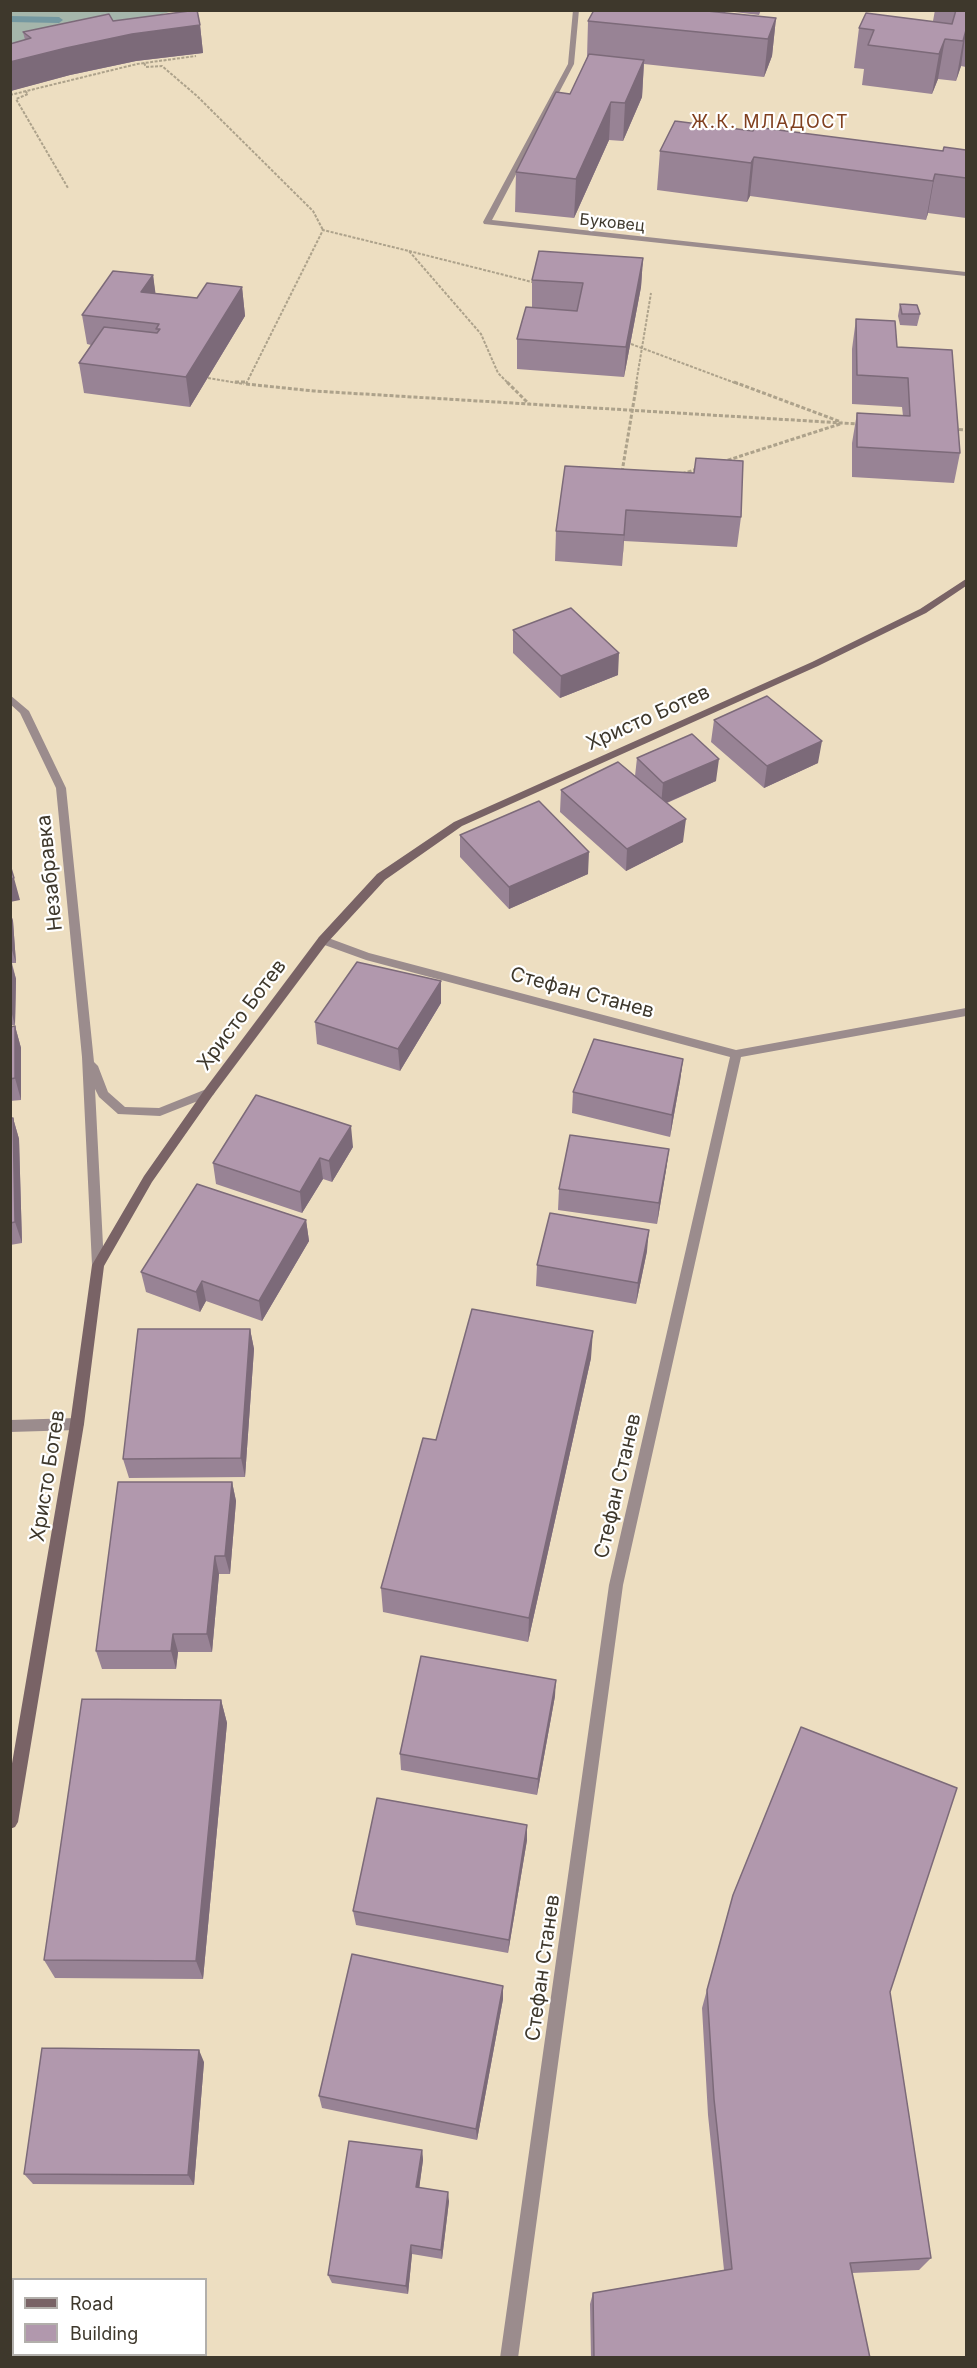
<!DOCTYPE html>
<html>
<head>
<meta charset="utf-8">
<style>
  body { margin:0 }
  #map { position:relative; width:977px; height:2368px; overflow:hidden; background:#eddec1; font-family:Inter,sans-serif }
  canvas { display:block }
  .frame { position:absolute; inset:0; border:12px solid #3e382c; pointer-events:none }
  .legend { position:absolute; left:12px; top:2278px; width:195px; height:78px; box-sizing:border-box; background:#fff; border:2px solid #b2afab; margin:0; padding:8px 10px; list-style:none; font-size:18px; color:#3e382c }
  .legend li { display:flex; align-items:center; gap:12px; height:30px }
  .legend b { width:30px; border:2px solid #b2afab }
</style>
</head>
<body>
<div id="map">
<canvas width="977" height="2368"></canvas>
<div class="frame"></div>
<ul class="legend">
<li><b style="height:8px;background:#796366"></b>Road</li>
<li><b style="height:16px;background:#b198ad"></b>Building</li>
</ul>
</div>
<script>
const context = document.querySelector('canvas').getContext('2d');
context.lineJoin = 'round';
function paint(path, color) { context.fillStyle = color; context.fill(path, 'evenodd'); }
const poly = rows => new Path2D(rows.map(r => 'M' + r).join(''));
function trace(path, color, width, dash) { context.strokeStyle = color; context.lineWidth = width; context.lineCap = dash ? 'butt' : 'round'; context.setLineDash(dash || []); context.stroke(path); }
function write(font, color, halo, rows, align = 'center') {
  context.font = font + ' Inter,sans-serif'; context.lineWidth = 4.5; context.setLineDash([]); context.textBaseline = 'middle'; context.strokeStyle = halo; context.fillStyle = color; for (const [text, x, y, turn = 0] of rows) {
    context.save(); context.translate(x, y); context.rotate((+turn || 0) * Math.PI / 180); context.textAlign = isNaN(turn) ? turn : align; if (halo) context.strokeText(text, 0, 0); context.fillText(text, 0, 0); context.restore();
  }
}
paint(poly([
  [11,11,174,11,11,53]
]), '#a5b6ab');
paint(poly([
  [10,16,59,17,63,20,59,23,10,22,10,16]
]), '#7498a1');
trace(poly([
  [144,63,146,67,162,66,197,96,313,211,323,230],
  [25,91,28,94,16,99,68,188],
  [10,95,137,64,196,56],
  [409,251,536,283],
  [631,344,738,384],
  [208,378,244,384],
  [246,384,323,230,409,251,481,334,498,373,509,384],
  [636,384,651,293]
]), '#ada28b', 2, [3, 1.5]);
trace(poly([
  [235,382,247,382],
  [507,382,529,404],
  [734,382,841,422],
  [246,384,314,391,859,424],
  [953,429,966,430],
  [722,462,840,424],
  [622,472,637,382],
  [682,474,697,469]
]), '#ada28b', 3, [4, 2]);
paint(poly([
  [573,10,579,10,574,64,492,220,966,272,966,276,484,224,483,222,568,64,573,10],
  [10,695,29,711,66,788,94,1062,98,1066,108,1092,125,1107,159,1108,209,1088,215,1092,213,1095,160,1116,118,1114,99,1097,95,1089,104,1265,102,1269,98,1270,94,1269,92,1265,82,1057,56,788,20,713,10,704,10,695],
  [323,936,369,953,736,1050,966,1008,966,1016,741,1057,623,1585,518,2358,500,2358,609,1585,730,1057,366,960,319,943,318,940,319,937,323,936],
  [77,1418,82,1420,84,1424,82,1428,77,1430,10,1432,10,1420,77,1418]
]), '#9b8c8d');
paint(poly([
  [966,579,966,586,926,613,818,666,462,826,385,880,327,943,213,1095,152,1182,104,1266,84,1424,18,1822,15,1827,10,1829,10,1775,70,1424,92,1265,144,1176,205,1089,319,937,377,874,454,822,812,662,920,609,966,579]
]), '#796366');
paint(poly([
  [718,10,761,10,759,15],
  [935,10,966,10,966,67,961,66,956,81,938,79,932,94,862,85,864,69,854,68,859,28,933,21],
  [776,18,772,56,764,77,644,64,642,97,623,141,609,140,574,218,515,212,516,172,570,94,587,58,588,21],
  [113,21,200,25,203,53,136,61,70,75,10,91,25,40,23,32],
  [753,131,943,151,966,150,966,218,928,213,926,220,750,196,747,202,657,190,660,151],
  [643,258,641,287,624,377,517,369,517,339,532,307,532,280],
  [153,275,155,293,197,298,242,287,245,316,190,407,84,393,79,363,91,345,87,344,82,315],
  [900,304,920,314,917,326,900,325,898,316],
  [856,319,897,347,960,453,954,483,852,477,852,443,857,413,903,416,902,407,852,404,852,349],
  [565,466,741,517,737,547,624,541,622,566,555,561,556,531],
  [513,630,618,675,560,698,513,653],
  [714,720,818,763,764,788,711,742],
  [637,758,716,781,667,803,683,842,626,871,560,812,561,790,635,776],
  [460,835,588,874,509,909,460,857],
  [10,911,13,921,16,963,12,963,16,979,15,1025,10,1025],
  [441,981,441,1003,400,1071,317,1044,315,1022],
  [15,1026,21,1048,21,1100,10,1101,10,1027],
  [683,1059,680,1081,670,1137,572,1113,573,1092],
  [10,1118,13,1118,19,1139,22,1243,10,1245],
  [353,1147,332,1182,323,1179,302,1213,216,1184,213,1163],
  [669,1149,666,1170,657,1224,558,1210,559,1189],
  [306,1220,309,1241,262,1321,206,1301,200,1312,146,1292,141,1272],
  [647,1251,636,1304,536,1286,537,1265],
  [250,1329,254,1349,245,1477,129,1478,123,1459],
  [591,1358,528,1642,383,1612,381,1588,436,1440],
  [232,1482,236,1501,230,1574,219,1574,212,1652,178,1652,176,1669,102,1669,96,1651],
  [555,1696,537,1795,401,1770,400,1754],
  [221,1700,227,1723,203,1979,55,1978,44,1960],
  [527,1825,527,1840,508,1953,356,1925,353,1911],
  [733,1895,890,1992,931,2258,919,2270,852,2273,870,2358,591,2358,590,2304,593,2293,724,2270,708,2115,702,2008],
  [503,1986,503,1999,477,2140,322,2108,319,2096],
  [204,2062,194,2185,33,2184,24,2174],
  [422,2150,423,2160,419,2188,449,2201,442,2259,412,2254,408,2294,332,2283,328,2275]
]), '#988395');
paint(poly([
  [776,18,772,56,764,77,768,39],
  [200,25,203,53,136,61,70,75,11,91,10,62,66,48,132,34],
  [966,30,961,66,956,81,963,41],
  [945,39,938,79,932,94,939,54],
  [644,60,642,97,623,141,625,103],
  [611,102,609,140,574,218,576,179],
  [754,157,750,196,747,202,751,163],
  [935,174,928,213,926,220,933,181],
  [643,258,641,287,624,377,626,347],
  [153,275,157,304,141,292],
  [242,287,245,316,190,407,186,377],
  [626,510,624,541,622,566,624,535],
  [619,653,618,675,560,698,561,676],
  [822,741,818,763,764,788,767,766],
  [719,759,716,781,661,805,663,783],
  [686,819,683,842,626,871,627,849],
  [589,852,588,874,509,909,509,887],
  [14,878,20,900,10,902,10,879],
  [10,911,13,921,16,963,10,944],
  [10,959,16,979,15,1025,10,1007],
  [441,981,441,1003,400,1071,398,1049],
  [15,1026,21,1048,21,1100,15,1078],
  [683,1059,680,1081,670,1137,672,1115],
  [13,1118,19,1139,22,1243,15,1222],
  [351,1126,353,1147,332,1182,329,1161],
  [669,1149,666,1170,657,1224,659,1203],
  [320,1158,323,1179,302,1213,300,1192],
  [306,1220,309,1241,262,1321,259,1301],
  [649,1230,647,1251,636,1304,638,1283],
  [202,1281,206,1301,200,1312,196,1292],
  [250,1329,254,1349,245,1477,241,1458],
  [593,1331,591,1358,528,1642,529,1618],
  [232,1482,236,1501,230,1574,225,1556],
  [215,1556,219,1574,212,1652,207,1634],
  [173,1634,178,1652,176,1669,171,1651],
  [556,1680,555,1696,537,1795,538,1779],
  [221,1700,227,1723,203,1979,196,1961],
  [527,1825,527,1840,508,1953,509,1940],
  [503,1986,503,1999,477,2140,476,2129],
  [199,2050,204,2062,194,2185,188,2175],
  [422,2150,423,2160,418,2197,416,2187],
  [448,2192,449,2201,442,2259,441,2250],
  [411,2245,412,2254,408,2294,406,2286]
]), '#7c6a79');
const building = poly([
  [197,10,200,25,132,34,66,48,10,62,10,44,31,38,23,32,109,14,113,21,197,10],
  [594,10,697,10,776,18,768,39,588,21,594,10],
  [956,10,966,10,966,30,963,41,945,39,939,54,868,45,874,30,859,28,866,13,952,24,956,10],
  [589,54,644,60,625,103,611,102,576,179,516,172,556,92,570,94,589,54],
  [675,121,753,131,755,127,943,151,944,147,966,150,966,178,935,174,933,181,754,157,751,163,660,151,675,121],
  [539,251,643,258,626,347,517,339,526,307,577,311,583,283,532,280,539,251],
  [113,271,153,275,141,292,197,298,207,283,242,287,186,377,79,363,104,327,157,333,160,329,156,329,159,324,82,315,113,271],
  [900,304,917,305,920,314,902,314,900,304],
  [856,319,895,321,897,347,952,350,960,453,857,447,857,413,910,416,908,378,857,375,856,319],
  [696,458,743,461,741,517,626,510,624,535,556,531,565,466,694,473,696,458],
  [571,608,619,653,561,676,513,630,571,608],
  [767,696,822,741,767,766,714,720,767,696],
  [692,734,719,759,663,783,637,758,692,734],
  [618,762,686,819,627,849,561,790,618,762],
  [539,801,589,852,509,887,460,835,539,801],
  [10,865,14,878,10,879,10,865],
  [357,962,441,981,398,1049,315,1022,357,962],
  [15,1026,15,1078,10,1079,10,1027,15,1026],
  [594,1039,683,1059,672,1115,573,1092,594,1039],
  [256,1095,351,1126,329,1161,320,1158,300,1192,213,1163,256,1095],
  [10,1118,13,1118,15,1222,10,1223,10,1118],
  [570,1135,669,1149,659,1203,559,1189,570,1135],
  [197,1184,306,1220,259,1301,202,1281,196,1292,141,1272,197,1184],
  [550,1213,649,1230,638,1283,537,1265,550,1213],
  [472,1309,593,1331,529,1618,381,1588,423,1438,436,1440,472,1309],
  [138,1329,250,1329,241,1458,123,1459,138,1329],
  [118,1482,232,1482,225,1556,215,1556,207,1634,173,1634,171,1651,96,1651,118,1482],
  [421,1656,556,1680,538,1779,400,1754,421,1656],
  [82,1699,221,1700,196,1961,44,1960,82,1699],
  [801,1727,957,1788,890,1992,931,2258,850,2263,870,2358,594,2358,593,2293,732,2269,714,2099,707,1990,733,1895,801,1727],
  [377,1798,527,1825,509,1940,353,1911,377,1798],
  [352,1954,503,1986,476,2129,319,2096,352,1954],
  [42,2048,199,2050,188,2175,24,2174,42,2048],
  [349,2141,422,2150,416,2187,448,2192,441,2250,411,2245,406,2286,328,2275,349,2141]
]);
paint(building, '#b198ad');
trace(building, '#7c6a79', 1.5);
write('16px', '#3e382c', '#fff', [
  ["Буковец",612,223,6]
]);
context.letterSpacing = '1.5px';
write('18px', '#80401f', '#fff', [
  ["Ж.К. МЛАДОСТ",770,123]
]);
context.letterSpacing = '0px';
write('20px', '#3e382c', '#fff', [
  ["Христо Ботев",648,718,-24],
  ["Незабравка",50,873,-96],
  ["Стефан Станев",582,993,15],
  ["Христо Ботев",242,1015,-53],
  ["Христо Ботев",48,1476,-81],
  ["Стефан Станев",618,1486,-77],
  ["Стефан Станев",543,1968,-82]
]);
</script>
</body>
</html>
